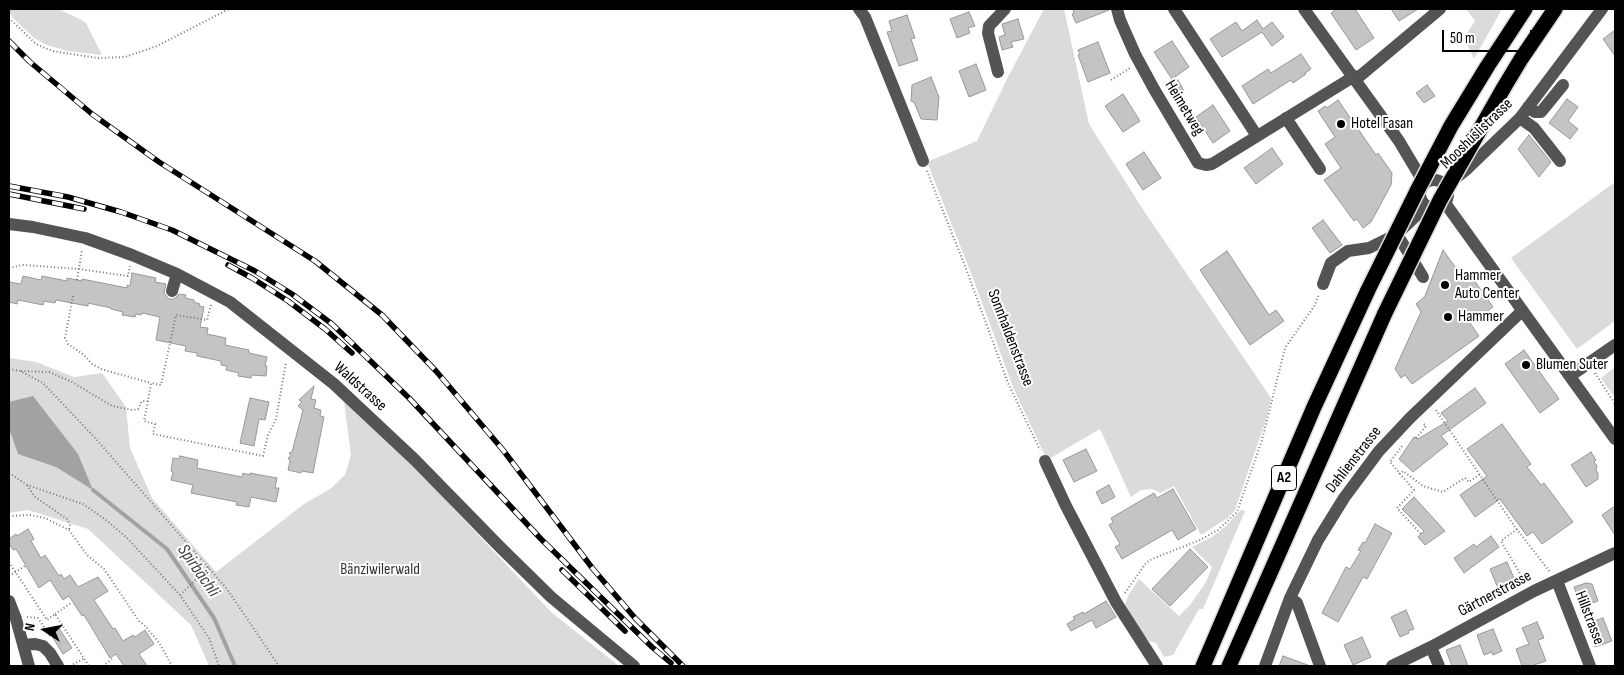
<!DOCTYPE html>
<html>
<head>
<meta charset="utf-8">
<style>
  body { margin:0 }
  #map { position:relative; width:1624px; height:675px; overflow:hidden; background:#fff; font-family:"Sofia Sans Condensed",sans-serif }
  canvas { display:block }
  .frame { position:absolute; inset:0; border:10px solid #000; pointer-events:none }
  .north { position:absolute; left:20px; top:605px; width:50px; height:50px; -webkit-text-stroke:4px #fff; paint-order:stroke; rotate:281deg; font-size:14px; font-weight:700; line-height:20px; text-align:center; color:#000 }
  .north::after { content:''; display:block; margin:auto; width:18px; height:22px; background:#000; clip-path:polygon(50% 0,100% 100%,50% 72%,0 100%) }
  .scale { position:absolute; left:1442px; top:30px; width:90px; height:22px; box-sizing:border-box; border:2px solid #000; border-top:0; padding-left:6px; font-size:15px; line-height:18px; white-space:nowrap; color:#000; -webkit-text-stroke:4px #fff; paint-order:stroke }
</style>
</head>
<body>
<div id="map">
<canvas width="1624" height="675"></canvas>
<div class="frame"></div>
<div class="north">N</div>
<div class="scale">50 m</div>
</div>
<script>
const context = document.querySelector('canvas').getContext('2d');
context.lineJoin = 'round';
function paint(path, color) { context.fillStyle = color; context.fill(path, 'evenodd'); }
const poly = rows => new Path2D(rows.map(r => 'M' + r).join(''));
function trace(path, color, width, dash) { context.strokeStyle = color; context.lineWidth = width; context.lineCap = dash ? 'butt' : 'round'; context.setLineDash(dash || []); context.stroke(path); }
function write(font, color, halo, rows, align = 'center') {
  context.font = font + ' "Sofia Sans Condensed",sans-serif'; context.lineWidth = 4; context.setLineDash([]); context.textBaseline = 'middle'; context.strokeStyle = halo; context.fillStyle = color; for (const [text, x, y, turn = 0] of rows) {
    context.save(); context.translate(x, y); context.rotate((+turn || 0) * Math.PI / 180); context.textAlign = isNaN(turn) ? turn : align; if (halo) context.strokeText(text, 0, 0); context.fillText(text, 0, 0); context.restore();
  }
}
paint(poly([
  [9,9,58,9,80,19,86,23,102,55,67,51,47,45,34,38,14,19,9,13],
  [1044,9,1064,9,1089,124,1142,208,1271,398,1266,420,1235,510,1229,517,1201,535,1174,486,1160,493,1152,489,1141,490,1131,497,1100,429,1047,460,1013,387,973,278,927,162,977,141,1008,77],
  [1466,9,1502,9,1474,59,1464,38,1475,21],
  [1615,182,1615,321,1577,349,1511,258],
  [9,358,36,362,74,377,102,373,126,407,130,448,152,498,216,572,304,504,330,489,345,475,351,455,344,402,391,442,551,612,619,666,209,666,191,625,88,529,28,510,9,513],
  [1615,367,1615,398,1601,378],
  [1241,510,1245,511,1203,609,1199,609,1173,655,1164,657,1156,643,1149,641,1136,627,1125,604,1129,594,1139,579,1179,616,1190,605,1206,582,1212,567,1192,547,1212,537,1225,527]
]), '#dbdbdb');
paint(poly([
  [33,396,78,454,93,490,56,467,18,454,11,434,9,431,9,402]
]), '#a2a2a2');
trace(poly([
  [93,490,167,549,214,618,235,666]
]), '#a2a2a2', 4);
const building = poly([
  [1073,9,1109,9,1109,10,1076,23,1072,14,1074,13,1073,9],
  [1337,9,1355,9,1374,38,1356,50,1331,13,1337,9],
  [1391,9,1418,9,1399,21,1391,9],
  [969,12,975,26,968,28,970,33,957,38,950,19,969,12],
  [907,15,915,38,911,39,918,60,899,66,887,32,892,31,889,21,907,15],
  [1018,19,1024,39,1011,42,1013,47,1002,50,999,37,1005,35,1002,24,1018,19],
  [1257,20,1263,29,1272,22,1284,37,1272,46,1262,32,1222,57,1210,39,1236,22,1242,31,1257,20],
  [1615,30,1615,56,1603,39,1615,30],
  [1172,41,1189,67,1172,79,1154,52,1172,41],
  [1098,42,1110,73,1088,82,1078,55,1080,54,1078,50,1098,42],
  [1301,54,1311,69,1305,73,1306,74,1293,83,1291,80,1253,104,1242,86,1268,69,1271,73,1301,54],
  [976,64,986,90,969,97,959,71,976,64],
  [931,77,939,97,937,120,921,119,914,102,911,101,912,85,931,77],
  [1178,80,1184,91,1173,97,1167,87,1178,80],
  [1427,85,1435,96,1424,103,1416,93,1427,85],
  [1123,94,1140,121,1123,132,1105,106,1123,94],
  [1567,99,1578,107,1568,121,1578,129,1570,139,1549,123,1567,99],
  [1338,100,1376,155,1378,153,1392,173,1391,185,1371,222,1363,228,1357,219,1354,221,1324,180,1341,168,1325,144,1335,137,1318,111,1325,106,1327,108,1338,100],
  [1213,105,1230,131,1213,143,1196,117,1213,105],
  [1529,135,1551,162,1539,177,1518,149,1529,135],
  [1272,148,1283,164,1256,184,1244,168,1272,148],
  [1144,152,1161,178,1143,190,1126,164,1144,152],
  [1323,220,1342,245,1330,253,1312,228,1323,220],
  [1443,250,1463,278,1469,273,1493,307,1470,323,1479,336,1412,384,1405,375,1401,378,1395,369,1421,312,1416,304,1425,296,1443,250],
  [1227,251,1269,315,1276,310,1284,321,1250,345,1200,270,1227,251],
  [132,273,156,278,155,282,166,284,164,293,169,299,174,299,179,294,186,295,185,298,194,300,194,302,200,304,199,306,204,307,200,327,208,328,207,334,226,338,225,345,249,350,249,353,267,357,265,366,267,366,266,376,252,375,251,378,238,376,239,373,226,370,227,366,221,365,221,361,197,356,197,353,185,351,186,346,156,340,160,317,142,313,141,315,136,314,135,317,122,315,123,312,111,309,111,308,88,303,88,306,56,300,55,303,44,301,43,305,18,300,17,304,9,302,9,282,21,284,23,276,41,280,42,276,67,281,67,278,82,281,82,279,127,288,127,285,130,286,132,273],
  [1524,350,1559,399,1540,413,1505,364,1524,350],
  [314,386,311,399,316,400,314,408,321,410,320,416,324,417,313,473,302,471,301,473,288,470,290,461,288,458,291,456,289,453,292,452,303,410,298,406,302,402,299,400,314,386],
  [1475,388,1486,403,1441,436,1448,444,1413,472,1399,459,1414,437,1418,439,1448,421,1441,413,1475,388],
  [250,398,269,402,265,420,259,419,254,446,240,443,250,398],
  [1502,424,1531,464,1527,467,1541,485,1544,483,1573,522,1542,544,1533,532,1527,536,1500,499,1475,517,1460,495,1487,476,1467,449,1502,424],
  [1086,449,1097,471,1074,482,1063,460,1086,449],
  [1591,452,1596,460,1594,462,1597,466,1596,470,1598,473,1598,479,1586,487,1571,465,1591,452],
  [180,456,198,460,197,468,242,477,243,473,250,475,250,473,277,478,275,488,279,488,276,502,251,497,249,507,236,505,237,502,191,493,193,485,171,480,173,472,171,471,173,458,179,459,180,456],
  [1109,485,1115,497,1102,504,1096,492,1109,485],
  [1173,489,1196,529,1178,540,1172,530,1122,559,1115,547,1120,544,1109,525,1113,522,1111,518,1154,493,1157,498,1173,489],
  [1414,497,1445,531,1425,545,1418,537,1424,531,1402,509,1414,497],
  [1615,506,1615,535,1602,515,1615,506],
  [1375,524,1392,533,1367,579,1363,577,1338,622,1322,613,1346,567,1350,569,1361,551,1358,550,1363,542,1365,543,1375,524],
  [28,529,34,539,31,541,41,558,45,555,59,576,61,574,64,579,70,575,78,587,98,577,108,591,94,600,113,629,115,628,123,641,133,635,135,637,145,630,154,644,139,654,147,666,124,666,116,654,110,658,84,615,82,616,69,596,63,600,50,580,39,588,16,549,13,550,9,543,9,539,16,534,17,536,28,529],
  [1491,536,1499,547,1464,573,1454,558,1474,544,1476,547,1491,536],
  [1190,549,1208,567,1170,606,1152,589,1190,549],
  [1507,562,1517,585,1500,593,1490,569,1507,562],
  [1586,583,1592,584,1598,601,1581,607,1574,587,1586,583],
  [1106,601,1116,617,1096,628,1092,620,1071,631,1067,624,1075,619,1073,617,1083,612,1084,614,1106,601],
  [1406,610,1414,629,1408,631,1409,633,1400,637,1391,617,1406,610],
  [1603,618,1612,641,1595,647,1586,624,1603,618],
  [1537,622,1544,638,1538,640,1546,661,1531,666,1522,666,1516,649,1529,644,1522,628,1537,622],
  [58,627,72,648,63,654,50,633,58,627],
  [1493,629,1502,651,1493,655,1492,652,1484,655,1477,635,1493,629],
  [1362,637,1371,657,1353,665,1344,645,1362,637],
  [1460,645,1468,666,1452,666,1446,650,1460,645],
  [1283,656,1308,665,1308,666,1279,666,1283,656]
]);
paint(building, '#c4c4c4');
trace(building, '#989898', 1);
const highway = poly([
  [1487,67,1525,9],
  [1503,89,1521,59,1555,9],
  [1203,666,1314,407,1368,290],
  [1229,666,1385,313]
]);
trace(highway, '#dbdbdb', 18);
trace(poly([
  [9,18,36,44,52,51,98,58,125,57,157,46,229,9],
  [1111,80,1130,68],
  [927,171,965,266,1008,383,1040,450],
  [9,268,22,265,79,269,128,276,130,266],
  [77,280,82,250],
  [73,296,65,338,68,344,84,355,92,364,101,369,151,383],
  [211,305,207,320,176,315,161,385,151,383,148,401,144,421,155,424,153,434,263,456,268,435,276,419,286,362],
  [9,369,20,371,43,383,96,439,227,589,279,666],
  [21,371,49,372,72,382,112,406,132,410,138,409,142,401,148,401],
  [1595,373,1615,404],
  [1436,410,1515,527,1550,572],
  [1416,438,1426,426,1423,423],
  [1402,446,1390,462,1414,490,1397,508,1421,534],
  [9,473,27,485,83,504,106,520,127,538,180,595,209,638,219,666],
  [1399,474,1403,471,1423,486,1443,492,1465,478,1469,482,1480,474],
  [27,485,34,496,67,519,70,525,69,530],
  [9,516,30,515,45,518,69,530,87,555,104,569,139,621,144,625,158,641,172,666],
  [1517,529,1501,541,1525,582],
  [9,562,47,620,55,614,89,666],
  [9,576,25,566],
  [1125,593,1146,563,1152,559,1200,540,1218,530,1237,512,1262,440,1285,348,1315,305,1319,294],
  [180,595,209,567],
  [55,614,71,603],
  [27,617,38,618,50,636],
  [70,666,83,659],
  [103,666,112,659]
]), '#767676', 2, [1, 2.5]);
trace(poly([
  [859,9,865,17,923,161],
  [1117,9,1120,20,1135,54,1154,89,1198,163,1206,165,1212,164,1353,77,1360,76,1440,9],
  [1174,9,1257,136],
  [1304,9,1399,141,1424,183],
  [998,72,988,33,989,26,1005,9],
  [1528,107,1535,112,1541,112,1563,85],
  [1286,118,1320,169],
  [1520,118,1534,128,1560,161],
  '1420 194a14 14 0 1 1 28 0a14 14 0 1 1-28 0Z',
  [1452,181,1467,169,1520,118,1602,9],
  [1445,203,1615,439],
  [9,224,33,227,85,238,132,255,177,274,230,302,334,384,415,460,501,548,551,597,634,666],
  [1397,234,1423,277],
  [1323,284,1331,263,1348,251,1369,248,1397,234,1416,216,1424,205],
  [172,291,177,274],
  [1570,376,1615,345],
  [1045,461,1066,506,1116,602,1157,666],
  [1557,581,1590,666],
  [1290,598,1297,603,1320,666],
  [9,601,16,619,29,666],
  [23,645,35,644,43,646,50,653,58,666],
  [1431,647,1439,666],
  [1265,666,1290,598,1318,540,1344,498,1379,451,1410,418,1522,311],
  [1392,666,1431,647,1534,591,1615,553]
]), '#545454', 12);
trace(highway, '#000', 15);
const rail = poly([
  [9,41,30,62,92,114,159,162,315,261,382,315,436,371,503,450,593,569,635,618,683,666],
  [9,186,68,197,121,212,172,230,255,271,292,294,332,324,409,398,541,539,652,647,671,663],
  [9,194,84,209],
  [228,265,252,278,288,301,325,329,352,353],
  [562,570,625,631]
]);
trace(rail, '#000', 5.5);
trace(rail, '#fff', 4, [11]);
const highwayBridge = poly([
  [1368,290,1417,191,1451,126,1487,67],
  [1385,313,1440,200,1503,89]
]);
trace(highwayBridge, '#dbdbdb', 18, []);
trace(highwayBridge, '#000', 15);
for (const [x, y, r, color] of [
  [1341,124,5,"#000"],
  [1445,285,5,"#000"],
  [1448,317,5,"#000"],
  [1526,365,5,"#000"]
]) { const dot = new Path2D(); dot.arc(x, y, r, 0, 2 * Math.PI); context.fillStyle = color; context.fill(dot); trace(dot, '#fff', 2); }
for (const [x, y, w] of [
  [1284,478,25]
]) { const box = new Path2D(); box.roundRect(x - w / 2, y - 12.5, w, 25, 4); context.fillStyle = '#fff'; context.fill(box); trace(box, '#000', 1); }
write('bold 15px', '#000', null, [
  ["A2",1284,478]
]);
write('16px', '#000', '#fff', [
  ["Heimetweg",1184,108,59],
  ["Mooshüslistrasse",1477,134,-44],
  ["Sonnhaldenstrasse",1010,338,69],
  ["Waldstrasse",360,387,42],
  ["Dahlienstrasse",1354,460,-52],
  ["Gärtnerstrasse",1495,594,-28],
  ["Hillstrasse",1589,618,69]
]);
write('16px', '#000', '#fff', [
  ["Hotel Fasan",1351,124],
  ["Hammer",1455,276],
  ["Auto Center",1455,294],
  ["Hammer",1458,317],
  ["Blumen Suter",1536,365]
], 'left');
write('16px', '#323232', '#fff', [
  ["Bänziwilerwald",380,570]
]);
write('italic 18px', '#434343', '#fff', [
  ["Spirbächli",198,571,55]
]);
</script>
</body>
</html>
